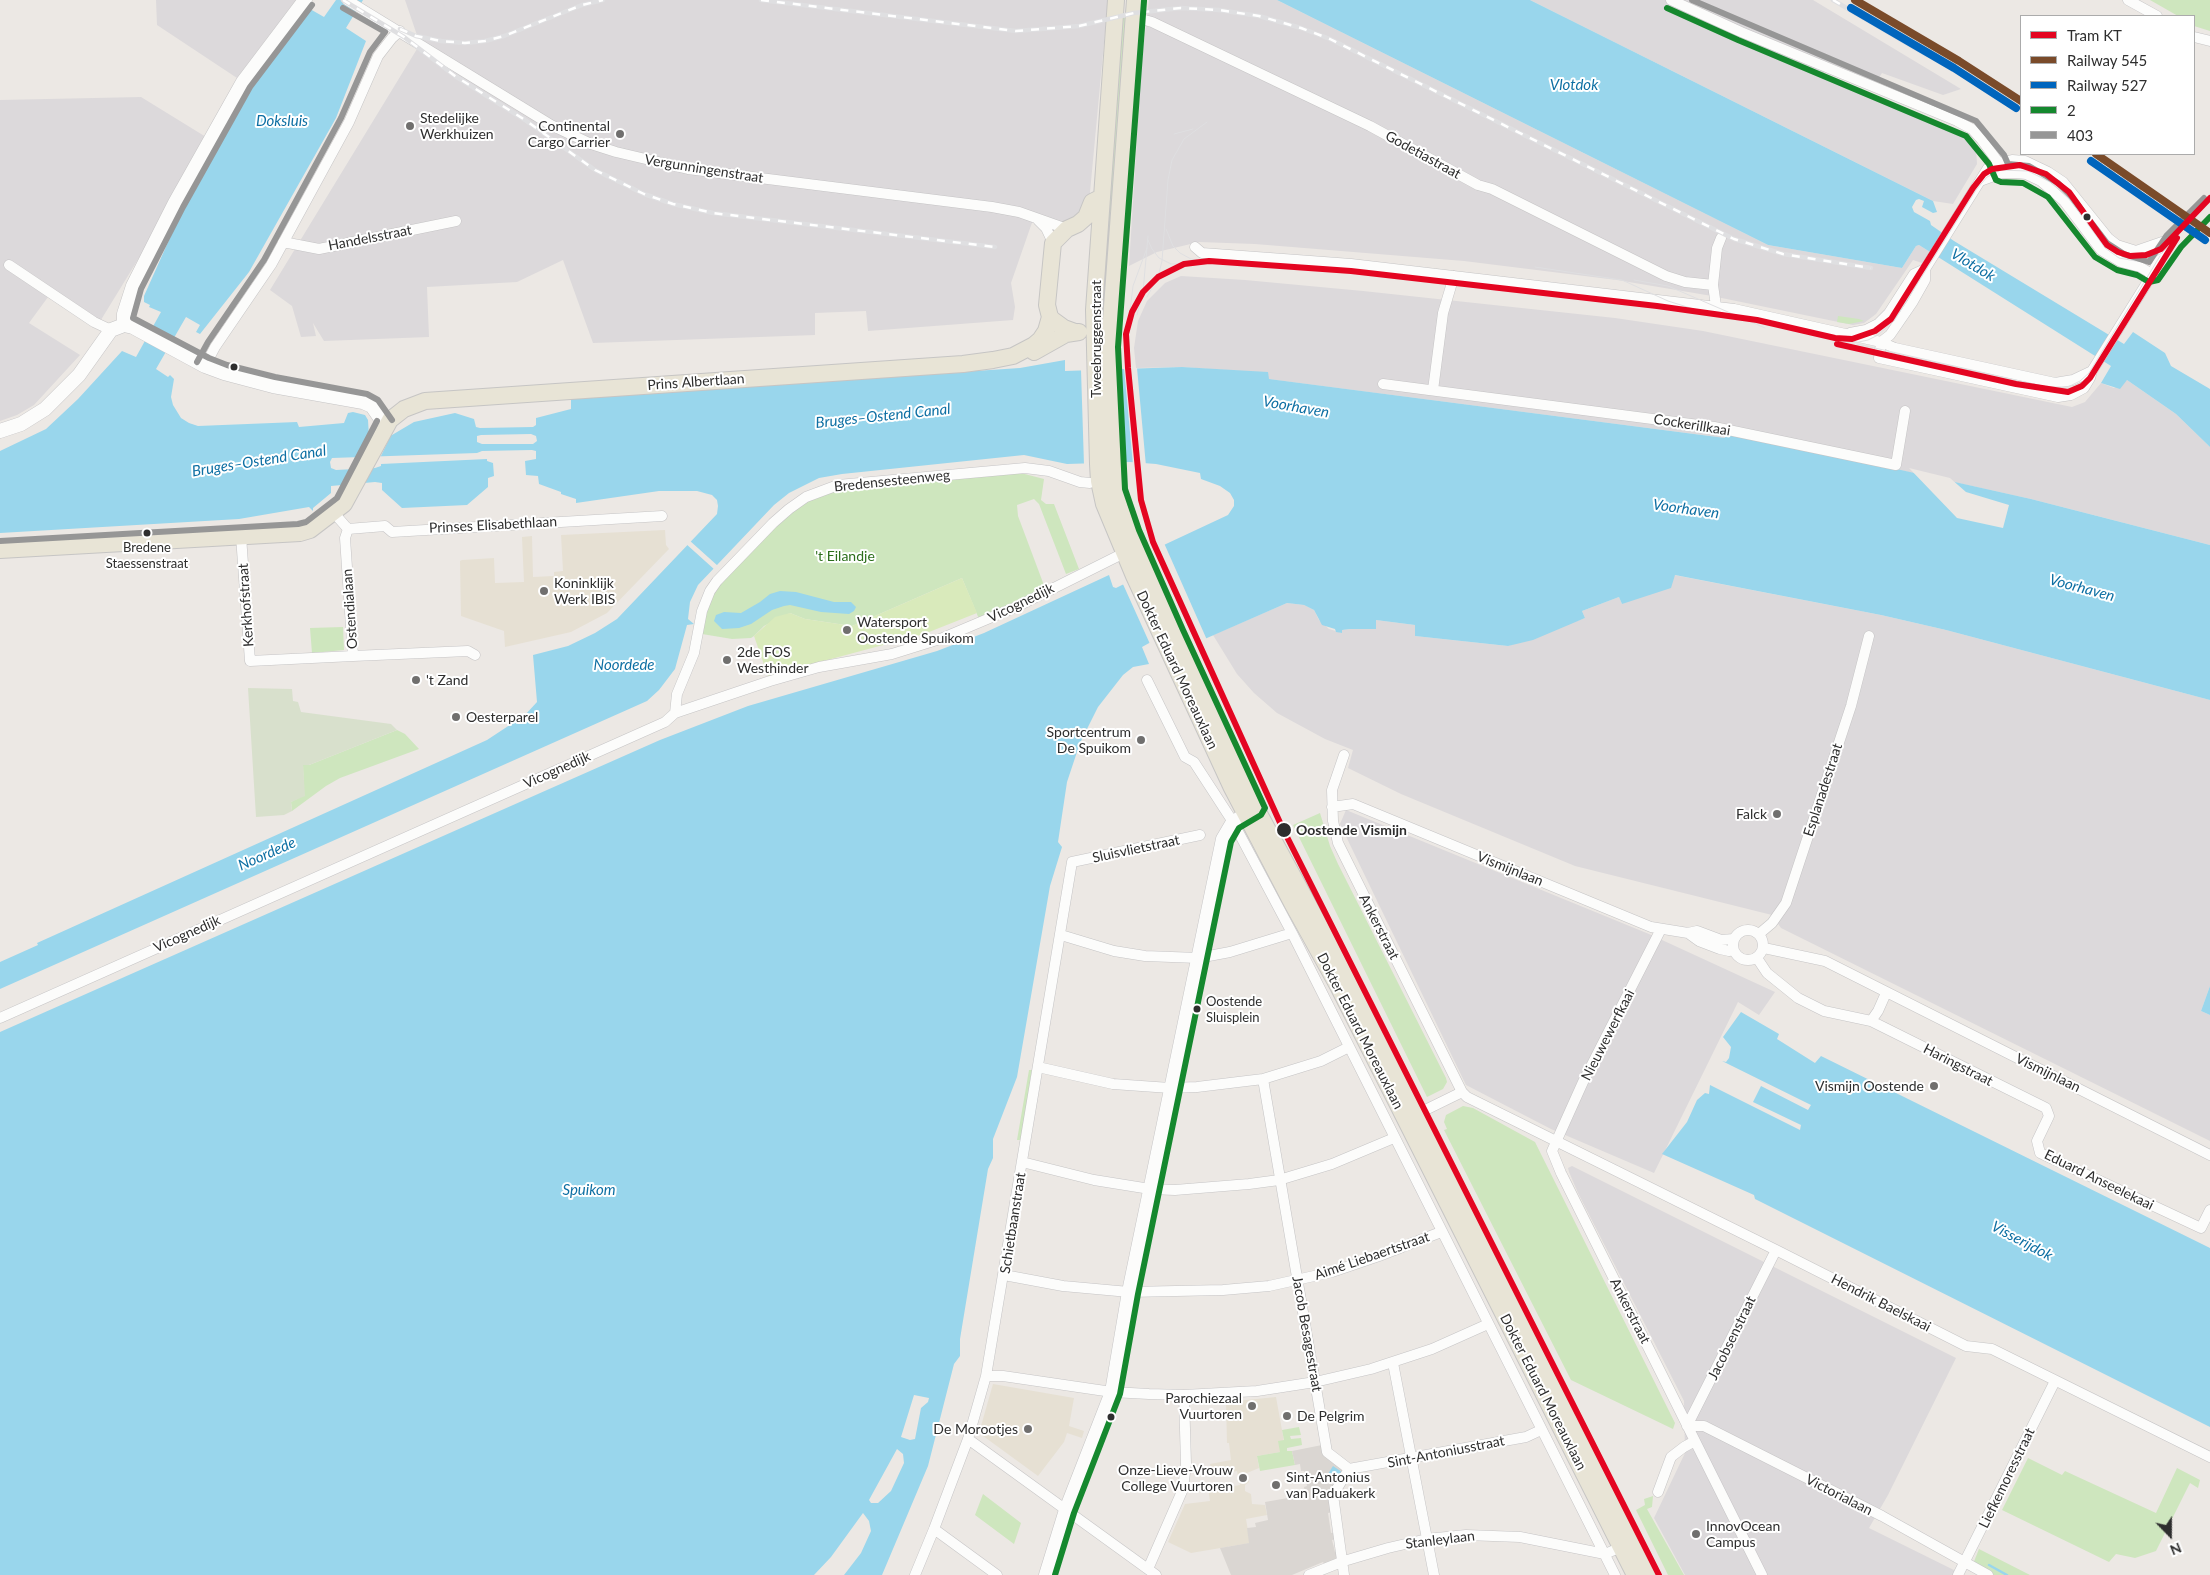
<!DOCTYPE html>
<html>
<head>
<meta charset="utf-8">
<style>
  body { margin:0 }
  #map { position:relative; width:2210px; height:1575px; overflow:hidden; background:#ece8e4; font-family:Lato,sans-serif }
  canvas { display:block }
  .legend { position:absolute; left:2020px; top:15px; width:175px; height:140px; box-sizing:border-box; background:#fff; border:1px solid #ababab; margin:0; padding:6px 9px; list-style:none; font-size:15px; color:#2e2e2e }
  .legend li { display:flex; align-items:center; gap:10px; height:25px }
  .legend b { width:25px; border:1px solid #ababab }
  .north { position:absolute; left:2145px; top:1510px; width:50px; height:50px; -webkit-text-stroke:4px #fff; paint-order:stroke; rotate:158deg; font-size:14px; font-weight:700; line-height:20px; text-align:center; color:#2e2e2e }
  .north::after { content:''; display:block; margin:auto; width:18px; height:22px; background:#2e2e2e; clip-path:polygon(50% 0,100% 100%,50% 72%,0 100%) }
</style>
</head>
<body>
<div id="map">
<canvas width="2210" height="1575"></canvas>
<ul class="legend">
<li><b style="height:6px;background:#e40521"></b>Tram KT</li>
<li><b style="height:6px;background:#7a4b2a"></b>Railway 545</li>
<li><b style="height:6px;background:#0065bd"></b>Railway 527</li>
<li><b style="height:6px;background:#15882e"></b>2</li>
<li><b style="height:6px;background:#969696"></b>403</li>
</ul>
<div class="north">N</div>
</div>
<script>
const context = document.querySelector('canvas').getContext('2d');
context.lineJoin = 'round';
function paint(path, color) { context.fillStyle = color; context.fill(path, 'evenodd'); }
const poly = rows => new Path2D(rows.map(r => 'M' + r).join(''));
function trace(path, color, width, dash) { context.strokeStyle = color; context.lineWidth = width; context.lineCap = dash ? 'butt' : 'round'; context.setLineDash(dash || []); context.stroke(path); }
function write(font, color, halo, rows, align = 'center') {
  context.font = font + ' Lato,sans-serif'; context.lineWidth = 4; context.setLineDash([]); context.textBaseline = 'middle'; context.strokeStyle = halo; context.fillStyle = color; for (const [text, x, y, turn = 0] of rows) {
    context.save(); context.translate(x, y); context.rotate((+turn || 0) * Math.PI / 180); context.textAlign = isNaN(turn) ? turn : align; if (halo) context.strokeText(text, 0, 0); context.fillText(text, 0, 0); context.restore();
  }
}
paint(poly([
  [156,0,296,0,237,78,157,25],
  [405,0,1108,0,1089,203,1084,216,1062,225,1035,214,1011,283,1015,307,1013,320,868,331,866,311,815,313,815,335,593,343,563,260,517,282,427,287,429,337,324,341,313,323,316,336,301,337,292,306,270,290,420,44],
  [1149,0,1277,0,1768,245,1902,268,1916,246,1919,245,1930,252,1922,263,1913,260,1876,314,1864,323,1853,325,1712,296,1617,280,1464,261,1255,244,1199,242,1157,252,1129,266,1142,58],
  [1530,0,1665,0,1738,35,1824,72,1823,75,1858,93,1961,134,1971,142,1976,149,1977,164,1953,204,1933,201],
  [1675,0,1813,0,1961,89,1943,95,1882,73,1876,82],
  [141,97,206,137,153,235,96,328,48,297,29,323,80,355,34,405,17,415,0,421,0,100],
  [1181,276,1245,280,1363,291,1615,318,1703,331,2072,407,2085,402,2101,383,2114,388,2127,380,2176,414,2210,447,2210,545,2031,499,1726,432,1725,438,1268,379,1268,373,1182,367,1136,368,1134,348,1138,321,1147,301,1165,283],
  [1674,575,1881,615,1946,630,2210,700,2210,986,2201,1011,2210,1015,2210,1141,1781,928,1772,915,1575,866,1401,794,1348,768,1353,750,1325,739,1277,713,1254,693,1237,674,1213,635,1287,603,1304,605,1314,610,1319,620,1329,629,1342,633,1342,630,1358,628,1376,620,1415,625,1415,636,1508,646,1585,618,1582,611,1619,597,1622,604],
  [1346,810,1649,934,1775,992,1759,1015,1738,1002,1654,1173,1551,1129,1466,1085,1340,824],
  [1572,1166,1956,1358,1888,1495,1869,1528,1964,1575,1685,1575,1654,1518,1685,1453,1684,1401,1578,1193,1569,1172,1568,1168]
]), '#dcd9db');
paint(poly([
  [665,530,666,545,669,549,607,613,571,632,505,647,504,631,461,616,460,561,462,560,494,558,495,583,524,582,522,537,532,536,533,577,554,576,554,572,563,571,561,535],
  [993,1384,1074,1398,1069,1426,1084,1431,1082,1438,1067,1433,1064,1442,1038,1476,979,1433],
  [1276,1397,1284,1441,1280,1452,1257,1456,1259,1468,1247,1473,1249,1482,1245,1485,1245,1491,1251,1494,1252,1504,1265,1505,1267,1515,1246,1519,1250,1543,1191,1553,1168,1542,1185,1504,1210,1501,1208,1487,1212,1490,1240,1485,1237,1471,1212,1475,1210,1464,1231,1460,1229,1443,1227,1443,1226,1402]
]), '#e6e0d3');
paint(poly([
  [2150,0,2210,0,2210,31,2194,26,2194,16,2178,16],
  [1128,17,1112,234,1103,232,1119,19],
  [1838,316,1859,319,1864,321,1849,324,1837,322],
  [1017,472,1044,479,1041,500,1046,504,1054,504,1079,569,1066,574,1039,504,1034,499,1017,505,1018,516,1045,588,979,619,962,578,852,626,805,619,790,613,764,626,754,636,751,638,732,639,702,634,706,607,716,586,764,535,801,504,828,491],
  [343,627,344,650,312,653,310,628],
  [397,730,405,734,419,749,340,778,326,786,292,811,291,802,304,795,303,765,309,765],
  [1320,813,1330,846,1338,864,1446,1078,1447,1082,1443,1089,1427,1097,1293,825],
  [1029,1070,1032,1070,1021,1140,1017,1140],
  [1463,1106,1473,1108,1535,1142,1675,1423,1673,1429,1571,1380,1444,1130,1447,1129,1444,1122,1446,1115],
  [1299,1427,1301,1435,1290,1436,1291,1439,1301,1438,1302,1445,1287,1448,1287,1451,1292,1451,1295,1465,1260,1471,1257,1456,1280,1452,1278,1441,1284,1440,1282,1430],
  [2028,1458,2062,1475,2065,1471,2156,1513,2177,1468,2200,1480,2198,1488,2190,1483,2156,1551,2135,1558,2116,1554,2109,1562,2002,1510],
  [983,1494,1021,1523,1014,1544,975,1515],
  [1653,1496,1652,1507,1647,1509,1684,1575,1668,1575,1636,1510,1645,1505,1644,1499],
  [1979,1549,2030,1575,1994,1575,1973,1564]
]), '#cee6be');
paint(poly([
  [248,688,292,689,293,701,298,702,301,712,391,724,397,730,309,765,303,765,305,796,291,802,292,811,284,815,256,817]
]), '#d8e0cc');
paint(poly([
  [962,578,977,613,924,634,768,676,754,636,775,617,790,613,805,619,852,626]
]), '#d9eabb');
paint(poly([
  [1322,1445,1346,1471,1333,1512,1328,1513,1331,1533,1337,1532,1338,1538,1332,1540,1335,1552,1340,1552,1341,1558,1325,1565,1323,1562,1292,1575,1231,1575,1220,1548,1249,1543,1247,1528,1256,1527,1255,1523,1268,1520,1265,1502,1305,1495,1304,1487,1307,1486,1304,1471,1301,1471,1300,1464,1295,1465,1292,1451]
]), '#dad6d2');
paint(poly([
  [336,0,363,0,346,28,366,41,336,118,249,272,200,334,196,332,200,325,186,317,156,369,168,377,170,375,174,379,171,397,173,405,181,418,189,423,198,426,297,422,299,427,344,423,348,413,353,412,365,415,368,420,369,437,392,435,414,422,455,413,474,419,476,427,480,428,533,427,536,425,536,418,571,409,571,398,1020,368,1065,360,1065,371,1182,367,1268,372,1269,379,1725,438,1726,431,2031,499,2210,545,2210,700,1946,630,1881,615,1675,575,1671,588,1622,604,1619,597,1582,611,1585,618,1533,640,1508,646,1415,636,1415,625,1376,620,1376,629,1350,629,1342,630,1342,633,1336,632,1335,629,1322,625,1314,610,1304,605,1287,603,1191,645,1183,630,1151,642,1142,647,1149,664,1133,667,1123,675,1098,707,1080,743,1067,782,1058,842,1062,847,1050,886,1017,1077,993,1139,993,1158,988,1169,960,1339,960,1356,954,1364,928,1466,882,1575,844,1575,861,1553,871,1531,869,1521,863,1513,831,1557,814,1575,0,1575,0,1032,660,740,748,706,937,651,984,633,1109,575,1113,587,1116,588,1156,568,1151,551,1228,515,1234,506,1234,500,1230,493,1220,486,1201,479,1200,473,1156,464,1130,462,1067,464,1024,455,842,474,819,478,789,493,774,505,698,585,690,602,688,619,694,624,687,625,675,669,659,690,647,701,0,989,0,962,38,945,37,943,487,740,525,715,537,702,533,655,568,646,595,633,617,619,717,514,718,506,717,500,712,495,697,491,659,491,576,503,576,499,561,494,561,492,539,484,538,476,526,475,525,461,536,459,536,451,532,450,482,451,477,453,332,458,330,462,331,468,336,470,375,468,381,466,381,464,487,459,487,461,493,463,494,476,488,478,488,487,467,505,402,508,382,490,382,483,375,482,331,486,331,493,313,508,313,511,309,507,239,519,0,533,0,451,46,429,78,399,122,351,136,357,161,312,149,307,150,305,144,302,144,296,173,231,246,92,310,9,324,17],
  [531,434,536,436,537,441,533,444,482,444,477,442,477,436,481,435],
  [914,1395,929,1398,928,1402,921,1408,915,1439,910,1440,901,1437],
  [897,1449,903,1454,904,1463,891,1491,878,1503,871,1503,869,1500],
  [1277,0,1530,0,1933,201,1937,212,1933,213,1922,207,1924,201,1919,199,1916,200,1912,207,1914,212,1930,221,1931,225,1954,241,2124,344,2133,332,2165,353,2171,366,2210,389,2210,447,2176,414,2127,380,2120,389,2101,383,2111,366,1919,245,1916,246,1902,268,1768,245],
  [780,591,796,592,834,602,851,602,856,607,854,611,849,614,821,612,790,605,784,606,772,610,751,624,739,628,722,629,714,621,716,615,724,612,741,613,760,602,770,594],
  [2210,986,2210,1015,2201,1011],
  [1741,1012,1779,1034,1777,1039,1815,1063,1821,1056,2210,1248,2210,1427,1755,1199,1754,1195,1662,1154,1687,1122,1697,1100,1705,1093,1709,1094,1710,1085,1800,1130,1801,1125,1753,1102,1761,1086,1808,1110,1811,1105,1722,1061,1726,1062,1729,1058,1731,1047,1723,1037],
  [1333,1466,1342,1472,1337,1480,1328,1474]
]), '#99d6ec');
paint(poly([
  [1120,368,1124,464,1084,465,1081,370],
  [1124,368,1137,368,1146,466,1133,465],
  [392,433,379,460,355,461,369,434],
  [1909,468,1950,478,1966,492,2009,505,2003,528,1957,518],
  [689,540,718,566,715,570,685,543],
  [1164,543,1207,640,1191,647,1183,630,1150,644,1122,582,1155,567,1149,551]
]), '#ece8e4');
trace(poly([
  [1989,1565,2007,1575]
]), '#99d6ec', 2.5);
const street = poly([
  [347,0,551,125,591,144,616,152,688,169,992,207,1019,212,1067,229],
  [1671,0,1741,32,1957,121,1972,129,1982,140,2001,166,2002,173],
  [2128,0,2157,16],
  [1134,17,1152,22,1370,126,1478,185,1492,189,1666,276,1685,282,1713,285],
  [2194,37,2210,41],
  [1980,181,2002,173,2017,173,2026,174,2041,181,2064,201,2101,250,2121,262,2140,267,2152,274],
  [1038,220,1046,228,1053,243],
  [283,242,319,249,456,221],
  [1195,247,1202,253,1351,264,1734,309,1881,342,1895,348,2055,383,2073,380,2092,371],
  [9,265,94,322,111,330],
  [1716,306,1713,285,1717,248,1721,238],
  [1850,333,1866,330,1878,324,1889,313,1914,274,1925,269],
  [1881,342,1890,335,1912,303,1925,280,1925,269,1988,168,1999,163,2012,160,2025,161,2048,172,2063,182,2108,238,2117,245,2136,251,2171,239],
  [1881,342,1879,358,2058,397,2071,395,2084,388,2090,378,2092,371,2145,286,2171,239],
  [205,366,215,347,271,265,349,122,378,56,392,38,400,31],
  [1383,384,1714,427,1896,465,1905,411],
  [1433,390,1443,313,1454,276],
  [334,513,348,529,385,526,392,532,662,516],
  [348,529,345,538,353,656,468,651,475,655],
  [241,536,250,661,353,656],
  [1147,680,1185,757,1194,762,1233,822,1292,933,1615,1575],
  [675,713,677,694,694,653,702,611,710,591,717,581,773,523,789,509,806,497,838,485,1025,468,1049,471,1080,482,1090,483],
  [1344,755,1332,790,1333,821,1338,843,1462,1092,1467,1097,1776,1250,1966,1346,1992,1349,2210,1457],
  [1332,807,1353,804,1651,927,1688,933,1697,931,1721,940,1734,939],
  [1661,929,1583,1082,1552,1151,1561,1173,1762,1575],
  '1733 945a15 15 0 1 1 30 0a15 15 0 1 1-30 0Z',
  [1688,933,1699,941,1720,949,1729,951,1733,949],
  [1759,934,1772,923,1786,903,1851,706,1869,636],
  [1061,935,1114,951,1145,956,1198,958,1230,952,1292,933],
  [1764,948,1825,961,2210,1155],
  [1757,958,1767,973,1798,998,1824,1011,1871,1021,1878,1011,1886,993],
  [0,1018,665,722,675,713,770,681,819,667,892,654,940,639,1016,607,1124,553],
  [1871,1021,2046,1108,2049,1116,2037,1141,2040,1153,2201,1228,2210,1210],
  [1038,1067,1113,1084,1170,1088,1197,1087,1263,1079,1321,1061,1349,1047],
  [1263,1079,1327,1452,1349,1469,1333,1495,1344,1575],
  [1413,1116,1462,1092],
  [1022,1162,1094,1180,1150,1189,1175,1190,1249,1184,1279,1180,1332,1164,1394,1138],
  [1004,1275,1063,1286,1129,1292,1223,1290,1269,1286,1332,1272,1379,1256,1441,1232],
  [1393,1363,1434,1575],
  [986,1376,1003,1376,1112,1392,1149,1394,1184,1395,1257,1391,1315,1382,1371,1369,1432,1349,1488,1324],
  [1687,1426,1704,1426,1882,1516,1988,1575],
  [1687,1426,1776,1250],
  [968,1439,1156,1575],
  [1349,1469,1526,1437,1541,1430],
  [1658,1492,1671,1457,1684,1447,1695,1441],
  [934,1529,997,1575],
  [1148,1569,1183,1489,1186,1464,1184,1395],
  [915,1575,934,1529,968,1439,986,1376,1072,862,1200,835],
  [1309,1575,1344,1561,1388,1548,1427,1539,1466,1535,1520,1537,1605,1554,1626,1545],
  [1958,1575,2055,1381]
]);
const secondary = poly([
  [124,325,124,314,133,286,175,203,243,82,305,0],
  [124,325,133,327,205,366,224,373,273,386,363,402,372,406,385,425],
  [0,431,21,424,45,409,79,375,111,330,124,325],
  [1046,1575,1066,1510,1112,1392,1129,1292,1223,839,1233,822,1254,810]
]);
const primary = poly([
  [1116,0,1094,310,1098,464,1099,481,1104,504,1134,576,1231,786,1292,903,1338,986,1635,1575],
  [1135,0,1109,347,1114,482,1120,508,1207,704,1256,808,1349,980,1649,1575],
  [1075,332,1064,328,1053,320,1050,317,1047,305,1053,243,1067,229,1078,224,1086,217,1092,202,1102,197],
  [1034,352,1066,334,1079,332],
  [0,550,300,533,310,530,344,504,390,420,404,409,425,401,963,364,993,360,1013,356,1034,345,1040,340,1046,331,1050,317]
]);
trace(street, '#c5c4c5', 11);
trace(secondary, '#c5c4c5', 15);
trace(primary, '#c6c5c4', 18);
trace(street, '#fcfcfb', 10);
trace(secondary, '#fcfcfb', 14);
trace(primary, '#e8e4d6', 16);
trace(poly([
  [1174,134,1193,129],
  [1166,229,1173,246,1180,253,1191,259,1203,261],
  [1148,240,1152,249,1159,258,1171,264,1184,264],
  [1535,267,1622,280,1668,301,1700,311],
  [1634,280,1668,286,1765,328],
  [1147,297,1158,277,1162,261,1168,180,1172,160,1184,139,1207,122],
  [1137,315,1143,292,1148,236],
  [1128,327,1133,286,1147,248],
  [1833,343,1854,343,1868,340,1878,335,1894,321,1976,190,1987,177,2001,170,2028,171,2052,183,2072,202,2105,248,2119,258,2136,261,2148,260,2162,253,2174,241],
  [1857,344,2047,387,2068,387,2080,381,2089,373,2160,256]
]), '#dfdfe1', 1);
const rail = poly([
  [343,0,404,37,455,76,525,120,595,170,644,194,673,204,713,213,995,247],
  [761,0,1016,31,1079,26,1134,13,1181,8,1219,10,1259,16,1301,28,1330,39,1734,239,1783,254,1871,268],
  [1833,0,1927,55],
  [400,29,416,36,441,41,465,43,485,41,504,36,582,5,603,0],
  [2102,164,2210,239]
]);
trace(rail, '#dfdfe1', 4.5);
trace(rail, '#fff', 2.5, [8]);
trace(poly([
  [1667,8,1738,40,1966,136,1989,164,1996,180,2001,182,2023,183,2048,197,2095,257,2117,270,2137,275,2149,282,2158,280,2181,247,2210,217],
  [1055,1575,1074,1513,1120,1394,1138,1294,1231,842,1239,828,1261,815,1265,808,1183,630,1139,530,1125,489,1118,347,1144,1]
]), '#15882e', 6);
trace(poly([
  [1692,0,1976,121,2004,155,2008,164,2029,166,2058,183,2071,196,2107,243,2124,254,2149,262,2167,235,2204,198],
  [312,5,250,87,183,207,141,289,133,318,209,358,227,365,275,377,367,394,378,400,392,420],
  [197,362,208,342,264,260,341,118,370,52,385,32,343,8],
  [0,541,298,524,306,522,337,498,377,421]
]), '#969696', 6);
trace(poly([
  [1855,0,1959,61,2021,101],
  [2096,154,2210,233]
]), '#7a4b2a', 8);
trace(poly([
  [1851,8,1954,68,2016,108],
  [2091,161,2205,240]
]), '#0065bd', 8);
trace(poly([
  [1837,344,2016,384,2068,392,2082,386,2090,378,2177,238],
  [1659,1575,1282,827,1153,542,1141,500,1128,368,1126,334,1132,312,1143,292,1158,277,1184,264,1209,261,1351,271,1657,306,1757,320,1835,338,1852,339,1875,331,1891,319,1973,188,1984,174,1992,169,2020,165,2046,174,2069,192,2107,245,2118,252,2130,256,2146,255,2161,249,2210,198]
]), '#e40521', 6);
for (const [x, y, r, color] of [
  [410,126,5,"#706f6e"],
  [620,134,5,"#706f6e"],
  [2087,217,4.5,"#2e2e2e"],
  [234,367,4.5,"#2e2e2e"],
  [147,533,4.5,"#2e2e2e"],
  [544,591,5,"#706f6e"],
  [847,630,5,"#706f6e"],
  [727,660,5,"#706f6e"],
  [416,680,5,"#706f6e"],
  [456,717,5,"#706f6e"],
  [1141,740,5,"#706f6e"],
  [1777,814,5,"#706f6e"],
  [1284,830,8,"#2e2e2e"],
  [1197,1009,4.5,"#2e2e2e"],
  [1934,1086,5,"#706f6e"],
  [1252,1406,5,"#706f6e"],
  [1287,1416,5,"#706f6e"],
  [1111,1417,4.5,"#2e2e2e"],
  [1028,1429,5,"#706f6e"],
  [1243,1478,5,"#706f6e"],
  [1276,1485,5,"#706f6e"],
  [1696,1534,5,"#706f6e"]
]) { const dot = new Path2D(); dot.arc(x, y, r, 0, 2 * Math.PI); context.fillStyle = color; context.fill(dot); trace(dot, '#fff', 2); }
write('13px', '#2e2e2e', '#fff', [
  ["Bredene",147,548],
  ["Staessenstraat",147,564],
  ["Oostende",1206,1002,"left"],
  ["Sluisplein",1206,1018,"left"]
]);
write('14px', '#2e2e2e', '#fff', [
  ["Stedelijke",420,118],
  ["Werkhuizen",420,134],
  ["Continental",610,126,"right"],
  ["Cargo Carrier",610,142,"right"],
  ["Koninklijk",554,583],
  ["Werk IBIS",554,599],
  ["Watersport",857,622],
  ["Oostende Spuikom",857,638],
  ["2de FOS",737,652],
  ["Westhinder",737,668],
  ["'t Zand",426,680],
  ["Oesterparel",466,717],
  ["Sportcentrum",1131,732,"right"],
  ["De Spuikom",1131,748,"right"],
  ["Falck",1767,814,"right"],
  ["Vismijn Oostende",1924,1086,"right"],
  ["Parochiezaal",1242,1398,"right"],
  ["Vuurtoren",1242,1414,"right"],
  ["De Pelgrim",1297,1416],
  ["De Morootjes",1018,1429,"right"],
  ["Onze-Lieve-Vrouw",1233,1470,"right"],
  ["College Vuurtoren",1233,1486,"right"],
  ["Sint-Antonius",1286,1477],
  ["van Paduakerk",1286,1493],
  ["InnovOcean",1706,1526],
  ["Campus",1706,1542]
], 'left');
write('14px', '#2e2e2e', '#fff', [
  ["Godetiastraat",1423,155,29],
  ["Vergunningenstraat",704,169,9],
  ["Handelsstraat",370,238,-11],
  ["Tweebruggenstraat",1096,339,-90],
  ["Prins Albertlaan",696,382,-4],
  ["Cockerillkaai",1692,425,9],
  ["Bredensesteenweg",892,481,-6],
  ["Prinses Elisabethlaan",493,525,-3],
  ["Vicognedijk",1021,603,-26],
  ["Kerkhofstraat",246,605,-94],
  ["Ostendialaan",350,609,-94],
  ["Dokter Eduard Moreauxlaan",1177,670,65],
  ["Vicognedijk",557,770,-24],
  ["Esplanadestraat",1823,790,-72],
  ["Sluisvlietstraat",1136,849,-12],
  ["Vismijnlaan",1510,869,22],
  ["Ankerstraat",1379,927,63],
  ["Vicognedijk",187,934,-24],
  ["Dokter Eduard Moreauxlaan",1360,1031,63],
  ["Nieuwewerfkaai",1608,1035,-63],
  ["Haringstraat",1958,1065,27],
  ["Vismijnlaan",2048,1073,26],
  ["Eduard Anseelekaai",2099,1180,26],
  ["Schietbaanstraat",1013,1223,-81],
  ["Aimé Liebaertstraat",1372,1256,-19],
  ["Hendrik Baelskaai",1881,1303,27],
  ["Ankerstraat",1630,1311,63],
  ["Jacob Besagestraat",1307,1334,80],
  ["Jacobsenstraat",1732,1338,-64],
  ["Dokter Eduard Moreauxlaan",1543,1392,63],
  ["Sint-Antoniusstraat",1446,1452,-11],
  ["Liefkemoresstraat",2007,1478,-64],
  ["Victorialaan",1839,1495,27],
  ["Stanleylaan",1440,1540,-7]
]);
write('14px', '#2c6e1b', '#fff', [
  ["'t Eilandje",845,556]
]);
write('bold 14px', '#2e2e2e', '#fff', [
  ["Oostende Vismijn",1296,830]
], 'left');
write('italic 15px', '#0d6fa3', '#fff', [
  ["Vlotdok",1574,85],
  ["Doksluis",282,121],
  ["Vlotdok",1973,265,31],
  ["Voorhaven",1296,407,10],
  ["Bruges–Ostend Canal",883,416,-6],
  ["Bruges–Ostend Canal",259,461,-9],
  ["Voorhaven",1686,509,8],
  ["Voorhaven",2082,588,15],
  ["Noordede",624,665],
  ["Noordede",267,854,-24],
  ["Spuikom",589,1190],
  ["Visserijdok",2022,1241,28]
]);
</script>
</body>
</html>
